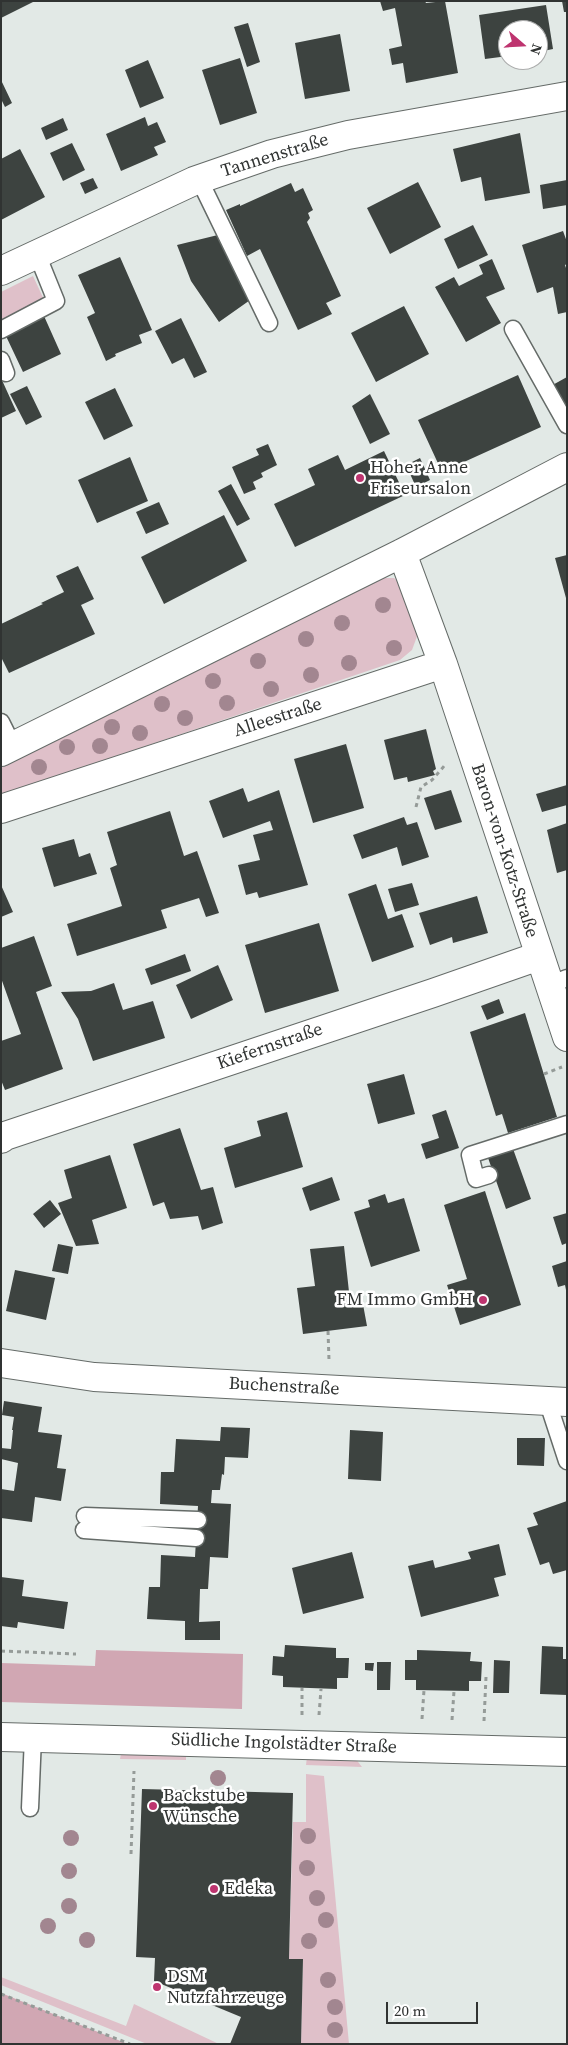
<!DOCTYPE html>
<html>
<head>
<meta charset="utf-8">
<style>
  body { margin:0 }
  #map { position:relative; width:568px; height:2045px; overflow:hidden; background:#e2e9e6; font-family:"Source Serif 4",serif }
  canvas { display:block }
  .frame { position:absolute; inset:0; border:2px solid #303332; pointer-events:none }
  .north { position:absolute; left:498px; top:20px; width:50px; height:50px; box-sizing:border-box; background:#fff; border:1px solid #acadad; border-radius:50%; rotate:109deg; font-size:14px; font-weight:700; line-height:20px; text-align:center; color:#303332 }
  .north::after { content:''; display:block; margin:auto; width:18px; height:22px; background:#be346f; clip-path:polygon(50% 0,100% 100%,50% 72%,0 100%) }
  .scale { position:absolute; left:386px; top:2002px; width:92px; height:22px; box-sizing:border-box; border:2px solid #303332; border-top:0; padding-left:6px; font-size:15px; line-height:18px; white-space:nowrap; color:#303332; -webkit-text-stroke:4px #fff; paint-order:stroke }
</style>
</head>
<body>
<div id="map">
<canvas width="568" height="2045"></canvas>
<div class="frame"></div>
<div class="north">N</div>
<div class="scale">20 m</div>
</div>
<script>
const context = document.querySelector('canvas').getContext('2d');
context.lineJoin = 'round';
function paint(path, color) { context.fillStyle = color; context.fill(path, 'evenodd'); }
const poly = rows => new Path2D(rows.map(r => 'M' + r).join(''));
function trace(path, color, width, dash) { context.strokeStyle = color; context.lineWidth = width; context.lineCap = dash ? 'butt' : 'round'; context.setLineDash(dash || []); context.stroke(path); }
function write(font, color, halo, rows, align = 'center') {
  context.font = font + ' "Source Serif 4",serif'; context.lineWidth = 5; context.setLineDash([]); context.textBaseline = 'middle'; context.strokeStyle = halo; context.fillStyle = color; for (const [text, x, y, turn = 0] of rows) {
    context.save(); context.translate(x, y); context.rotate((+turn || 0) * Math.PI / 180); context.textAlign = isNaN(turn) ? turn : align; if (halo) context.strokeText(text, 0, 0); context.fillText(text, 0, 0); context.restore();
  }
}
paint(poly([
  [33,276,46,304,1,326,1,292],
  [379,578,394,578,402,585,419,631,412,650,400,660,1,795,1,768],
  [121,1754,186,1756,186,1760,120,1759],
  [307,1757,355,1758,362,1767,306,1765],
  [306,1774,324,1776,349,2044,301,2044,303,1959,289,1959,293,1822,306,1822],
  [1,1977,126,2026,134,2004,219,2044,147,2044,1,1985]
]), '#dfc0c9');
paint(poly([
  [96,1650,243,1654,242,1709,1,1702,1,1663,95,1666],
  [1,1993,128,2044,1,2044]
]), '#d1a7b3');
paint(poly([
  [1,1,35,1,1,18],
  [380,1,425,1,426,3,445,1,458,73,406,83,403,63,392,65,389,49,402,46,395,8,383,11],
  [562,1,567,1,567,12,564,12],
  [546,5,553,49,538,52,538,30,508,30,508,56,485,59,479,15],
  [248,23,260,62,247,67,234,27],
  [340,34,350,91,305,99,295,43],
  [240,58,257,113,220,125,202,70],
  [148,60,164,98,140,108,125,70],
  [1,80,12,103,5,107,1,99],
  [145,117,148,126,157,122,166,142,154,147,158,155,121,171,106,134],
  [63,118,68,130,46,140,41,128],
  [520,133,530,193,485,201,481,177,461,182,453,149],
  [72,143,85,170,63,181,50,153],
  [20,149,45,197,1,220,1,159],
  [93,178,98,188,85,194,80,183],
  [567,180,567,205,543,209,540,185],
  [418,182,441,227,390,254,367,208],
  [291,183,295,192,303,188,313,210,308,213,310,218,307,222,341,296,326,303,332,314,298,330,260,249,247,256,226,210,240,204,240,206],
  [473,225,488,255,458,269,444,239],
  [563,231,567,242,567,264,565,265,567,271,567,312,558,314,553,287,537,293,522,245],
  [222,234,253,298,219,322,191,281,177,245],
  [120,257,152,330,139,335,142,343,115,354,116,356,106,361,87,317,95,313,78,275],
  [492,259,505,289,486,297,501,323,466,342,435,287,454,277,459,286,483,274,479,265],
  [404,306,429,354,376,382,351,333],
  [44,316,61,354,23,372,5,334],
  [181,318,207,372,194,378,184,358,172,364,155,331],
  [518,375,541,427,442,472,418,420],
  [567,377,567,420,549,387],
  [1,378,16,411,1,418],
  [27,386,42,417,26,425,10,394],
  [115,388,133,426,104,440,85,402],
  [370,394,390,434,370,444,352,406],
  [268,444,277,465,261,473,263,477,253,482,256,489,244,494,232,467,259,455,256,449],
  [384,451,405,495,295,547,274,504,315,485,308,469,338,455,345,470],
  [130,457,148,501,97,523,78,480],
  [420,458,430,480,416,487,406,465],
  [231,484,250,519,237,526,218,491],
  [159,502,169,524,146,534,136,512],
  [224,515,247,561,164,604,141,557],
  [567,555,567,598,566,598,555,558],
  [78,566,94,599,81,605,95,634,9,673,1,657,1,624,43,604,41,603,64,592,56,576],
  [426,729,436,769,433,771,435,775,408,782,407,777,394,780,384,740],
  [346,744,364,808,313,823,294,759],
  [567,785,567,805,542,812,536,794],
  [243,788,248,802,279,790,308,885,259,898,257,892,246,895,238,865,260,860,253,835,273,830,270,821,223,838,209,801],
  [451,790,462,822,435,830,424,798],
  [170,811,184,856,197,851,219,913,206,917,199,898,161,910,167,928,77,956,67,924,122,906,110,868,117,865,107,832],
  [404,817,407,825,417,822,429,857,402,866,397,847,362,859,353,835],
  [567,823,567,870,557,873,547,830],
  [74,839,79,857,90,853,97,874,54,887,42,848],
  [412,883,419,905,395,912,388,889],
  [376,884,388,919,402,914,414,947,372,962,348,894],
  [1,885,13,912,1,917],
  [477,896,488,933,453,943,452,937,430,945,419,913],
  [319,923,339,991,265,1013,245,945],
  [34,936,52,986,36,992,63,1069,5,1090,1,1080,1,1041,21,1034,1,978,1,948],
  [185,954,191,971,151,985,145,969],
  [218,965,233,1000,191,1019,176,985],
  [114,983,123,1010,153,1001,165,1038,93,1061,78,1019,61,992,91,991],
  [499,999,504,1013,487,1020,481,1006],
  [525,1013,557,1117,508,1133,502,1114,496,1116,470,1032],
  [404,1074,415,1114,378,1124,367,1084],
  [446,1110,459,1148,426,1159,421,1144,439,1138,432,1115],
  [287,1112,303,1167,235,1188,224,1148,261,1136,257,1121],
  [180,1128,201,1190,213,1187,223,1223,202,1230,198,1216,170,1219,164,1202,153,1206,133,1144],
  [512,1146,531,1199,506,1209,487,1155],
  [110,1155,127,1208,92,1220,99,1244,76,1246,58,1203,72,1198,64,1170],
  [332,1177,340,1200,310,1211,302,1188],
  [485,1191,521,1305,460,1325,447,1285,467,1279,444,1205],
  [385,1194,388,1203,404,1198,420,1251,371,1267,354,1212,370,1207,368,1200],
  [50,1200,61,1214,44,1228,33,1214],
  [567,1213,567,1243,562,1245,553,1217],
  [58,1244,73,1247,68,1274,52,1271],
  [344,1246,350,1301,362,1299,367,1326,303,1334,297,1288,315,1286,310,1249],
  [567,1261,567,1290,566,1290,565,1285,558,1287,552,1266],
  [15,1270,55,1278,46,1320,6,1311],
  [4,1401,42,1407,38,1432,62,1435,57,1468,66,1469,61,1501,35,1497,32,1522,1,1518,1,1489,14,1491,18,1463,1,1459,1,1448,11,1449,13,1430,12,1430,14,1417,2,1415],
  [221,1427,250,1428,248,1458,225,1457,224,1475,222,1474,220,1490,212,1490,211,1503,231,1504,228,1558,210,1557,208,1589,200,1589,199,1622,220,1621,220,1640,185,1640,185,1621,147,1619,149,1587,160,1587,161,1555,195,1557,198,1506,160,1504,161,1472,174,1472,176,1439,220,1441],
  [350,1430,383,1432,381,1481,348,1479],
  [517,1438,545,1438,544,1466,517,1465],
  [567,1501,567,1570,553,1574,549,1562,540,1565,527,1528,538,1525,533,1513],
  [499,1544,506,1575,494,1578,499,1596,421,1617,408,1566,433,1560,435,1568,471,1559,468,1552],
  [352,1552,364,1598,303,1614,292,1568],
  [1,1577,24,1580,22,1596,68,1602,64,1629,18,1622,17,1628,1,1626],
  [285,1645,336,1648,336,1658,349,1658,348,1678,337,1678,337,1689,283,1687,283,1676,272,1675,273,1656,284,1657],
  [542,1646,563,1647,563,1659,567,1659,567,1695,540,1694],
  [417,1650,471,1652,470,1661,482,1662,481,1681,469,1681,469,1691,416,1690,416,1680,405,1680,405,1660,417,1660],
  [494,1660,510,1661,509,1693,493,1693],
  [377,1662,391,1662,390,1690,377,1690],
  [365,1663,374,1663,373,1671,365,1670],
  [142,1789,293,1793,289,1959,303,1959,301,2044,230,2044,241,2017,154,1981,155,1958,136,1957]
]), '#3d4340');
const lane = poly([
  [199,179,269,323],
  [513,329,567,425],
  [1,330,56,301,37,254],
  [1,360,6,373],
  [1,722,13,746],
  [549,985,567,978],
  [489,1175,476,1179,470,1155,567,1124],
  [547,1400,567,1461],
  [85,1516,198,1520],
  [84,1530,196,1538],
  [30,1808,33,1737]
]);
const street = poly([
  [1,271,194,181,272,154,348,135,567,96],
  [402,553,443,664,567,1037],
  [1,752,402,553,567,467],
  [1,809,443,664],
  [1,1139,5,1136,433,993,539,956],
  [1,1363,94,1377,567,1402]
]);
const secondary = poly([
  [1,1737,567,1752]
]);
trace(lane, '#656b68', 19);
trace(street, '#656b68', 30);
trace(secondary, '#656b68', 30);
trace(poly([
  [416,807,421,787,432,780,445,765],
  [544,1074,562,1067],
  [328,1331,329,1360],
  [1,1651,76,1654],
  [302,1715,302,1688],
  [319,1715,321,1689],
  [422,1719,424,1690],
  [452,1720,454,1691],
  [484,1721,486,1677],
  [131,1854,134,1771],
  [1,1994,130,2044]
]), '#959b98', 3, [4, 4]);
trace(lane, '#fff', 16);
trace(street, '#fff', 28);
trace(secondary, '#fff', 28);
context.fillStyle = '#a28690';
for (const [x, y] of [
  [383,605],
  [342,623],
  [306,639],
  [394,648],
  [258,661],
  [349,663],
  [311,675],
  [213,681],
  [271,689],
  [227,703],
  [162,704],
  [185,718],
  [112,727],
  [140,733],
  [100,746],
  [67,747],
  [39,767],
  [218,1778],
  [308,1836],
  [71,1838],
  [307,1868],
  [69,1871],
  [317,1898],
  [69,1906],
  [326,1920],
  [48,1926],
  [87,1940],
  [309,1941],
  [328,1980],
  [335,2007],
  [335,2030]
]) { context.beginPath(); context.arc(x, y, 8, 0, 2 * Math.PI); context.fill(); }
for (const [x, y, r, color] of [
  [360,478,5,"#be346f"],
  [483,1300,5,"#be346f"],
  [153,1806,5,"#be346f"],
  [214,1889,5,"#be346f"],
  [157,1987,5,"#be346f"]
]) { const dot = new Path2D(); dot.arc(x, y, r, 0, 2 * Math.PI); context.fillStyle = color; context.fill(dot); trace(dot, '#fff', 2); }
write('18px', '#303332', '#fff', [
  ["Tannenstraße",275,156,-17],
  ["Alleestraße",278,718,-18],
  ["Baron-von-Kotz-Straße",504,851,72],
  ["Kiefernstraße",270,1047,-19],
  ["Buchenstraße",284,1387,3],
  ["Südliche Ingolstädter Straße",284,1744,2]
]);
write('18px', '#303332', '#fff', [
  ["Hoher Anne",370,468],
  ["Friseursalon",370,489],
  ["FM Immo GmbH",473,1300,"right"],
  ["Backstube",163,1796],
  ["Wünsche",163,1817],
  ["Edeka",224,1889],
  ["DSM",167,1977],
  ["Nutzfahrzeuge",167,1998]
], 'left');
</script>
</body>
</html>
